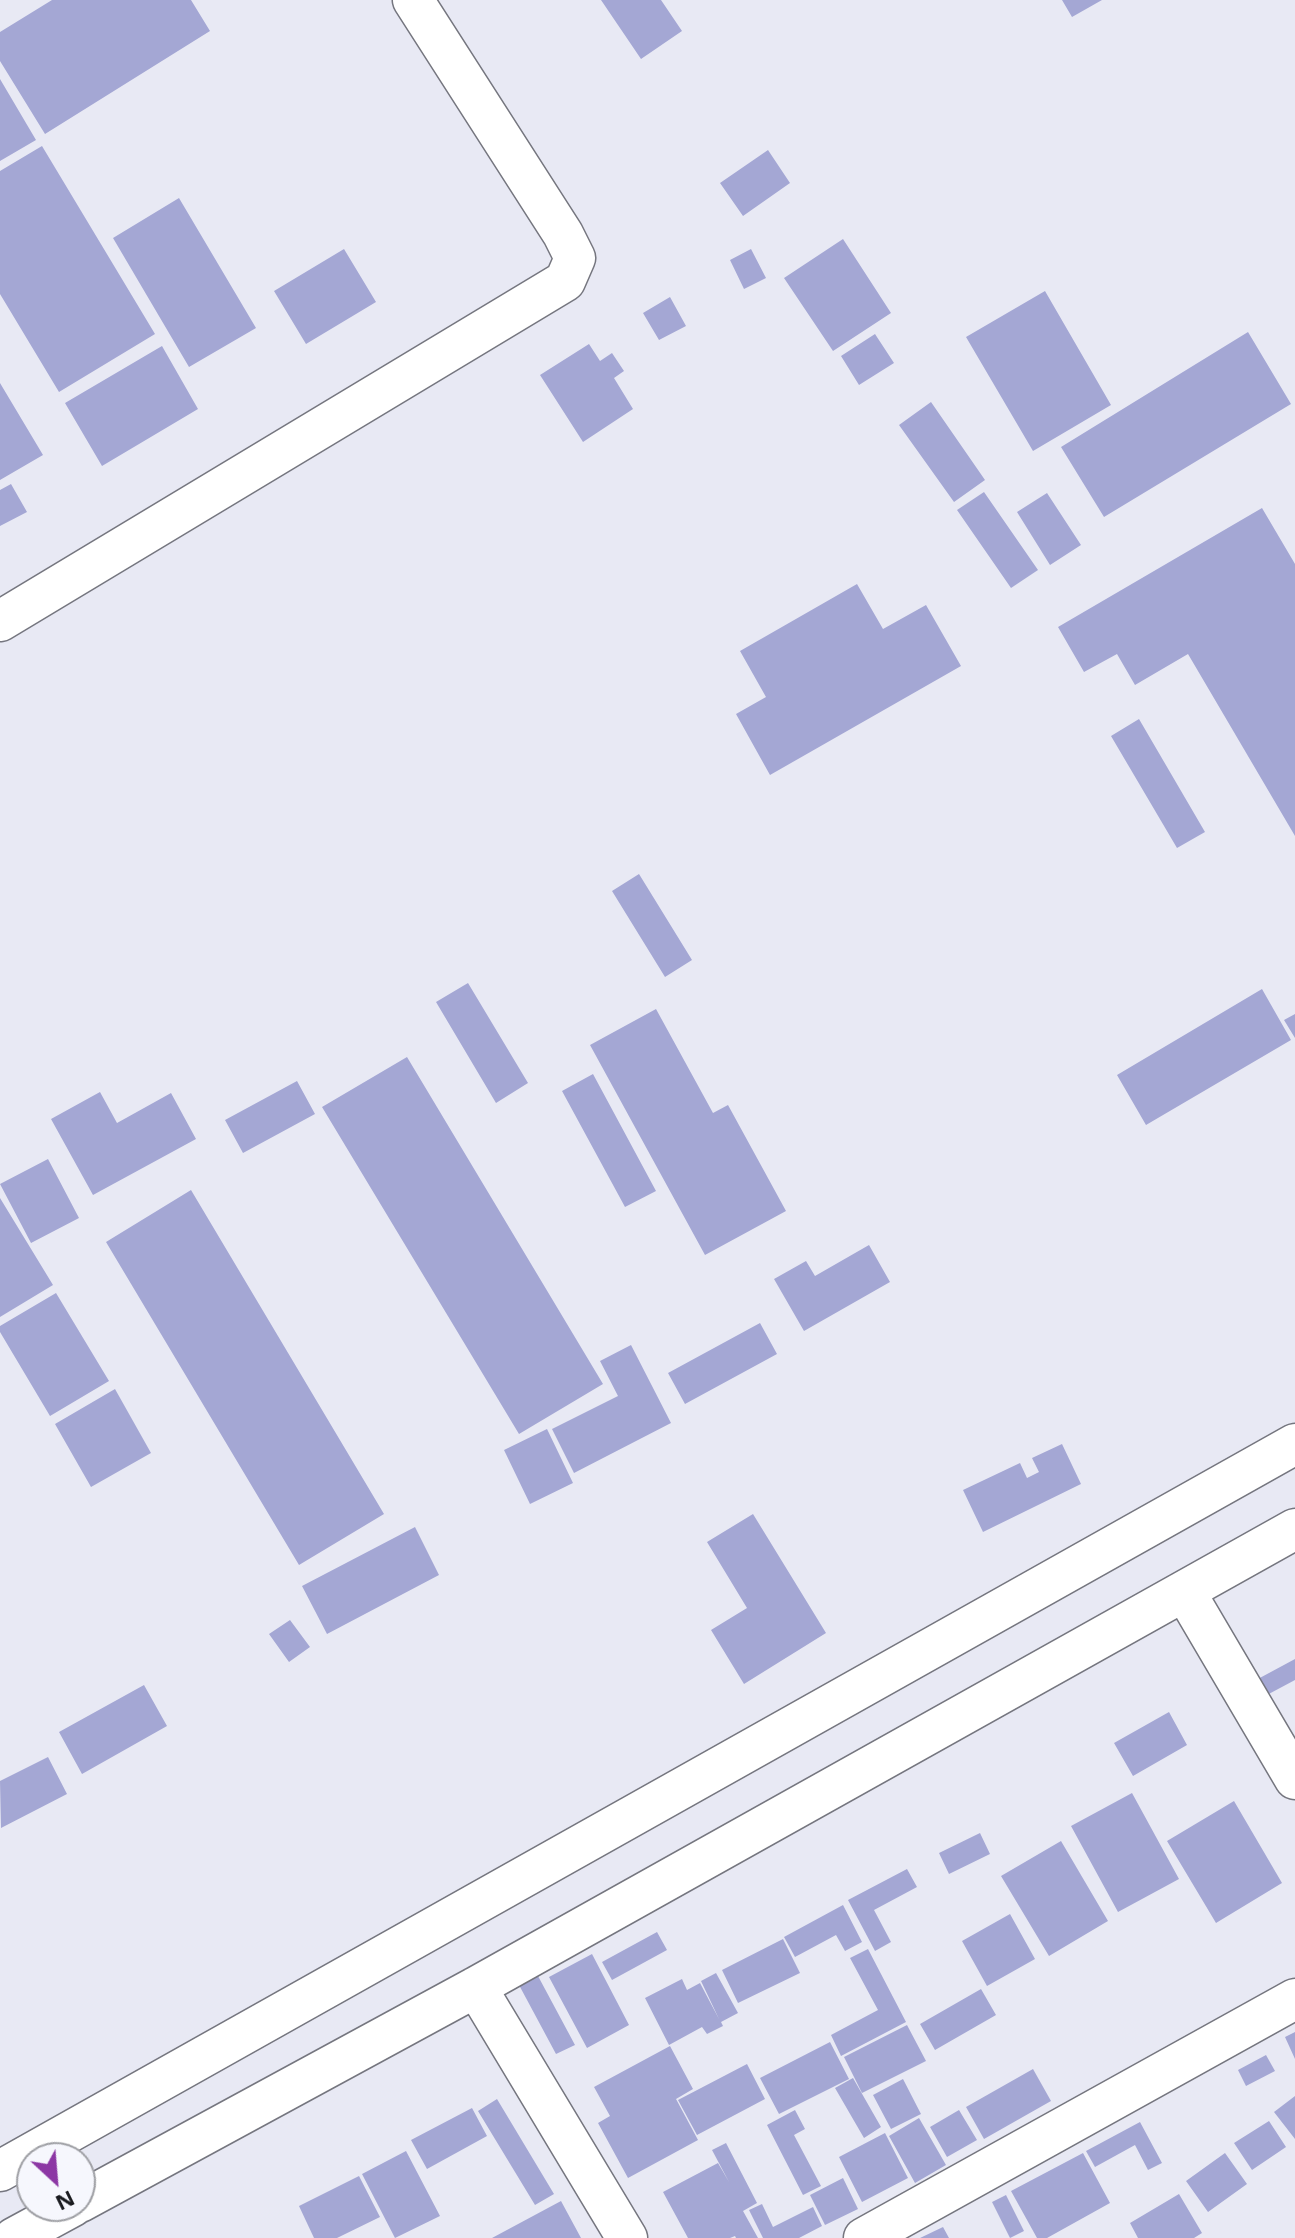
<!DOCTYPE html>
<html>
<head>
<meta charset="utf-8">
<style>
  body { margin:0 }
  #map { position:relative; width:1295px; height:2238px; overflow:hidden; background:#e8e9f4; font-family:"Noto Sans",sans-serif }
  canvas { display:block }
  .north { position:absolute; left:16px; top:2142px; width:80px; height:80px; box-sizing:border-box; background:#f6f7fd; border:2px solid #9e9fa4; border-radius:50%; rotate:154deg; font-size:22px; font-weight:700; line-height:32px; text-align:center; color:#1a1b1f }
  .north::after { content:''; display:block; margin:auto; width:28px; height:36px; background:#8c37a4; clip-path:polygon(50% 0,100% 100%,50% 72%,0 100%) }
</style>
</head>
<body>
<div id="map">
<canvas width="1295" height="2238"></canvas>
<div class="north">N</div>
</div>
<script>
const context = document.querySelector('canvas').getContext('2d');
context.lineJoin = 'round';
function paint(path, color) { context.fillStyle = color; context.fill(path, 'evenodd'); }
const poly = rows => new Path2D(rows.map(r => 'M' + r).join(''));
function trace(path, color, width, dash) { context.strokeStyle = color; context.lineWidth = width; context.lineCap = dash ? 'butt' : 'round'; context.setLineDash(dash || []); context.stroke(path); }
paint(poly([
  [52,0,191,0,210,31,45,134,0,61,0,32],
  [601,0,661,0,682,31,641,59],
  [1062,0,1102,0,1072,17],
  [0,79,36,140,0,161],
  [42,146,155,334,59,392,0,294,0,171],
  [768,150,790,183,743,216,720,183],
  [179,198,256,328,189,367,113,238],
  [843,239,891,313,833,351,784,278],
  [344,249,376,302,306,344,274,291],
  [751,249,766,278,744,289,730,260],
  [1045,291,1111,405,1033,451,966,337],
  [670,297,686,326,659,340,643,313],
  [1248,332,1291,404,1104,517,1061,447],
  [875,334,894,363,859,385,841,356],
  [589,344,600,361,612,353,624,371,614,378,633,409,583,442,540,375],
  [162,346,198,409,102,466,65,403],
  [0,383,43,455,0,480],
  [931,402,985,480,954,502,899,425],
  [11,484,27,512,0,526,0,490],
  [984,492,1038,570,1011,588,957,510],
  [1047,493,1081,545,1050,565,1017,512],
  [1262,508,1295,564,1295,836,1188,654,1135,685,1117,654,1084,672,1058,627],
  [857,584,883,629,926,605,961,666,770,775,736,714,766,697,740,651],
  [1139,719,1205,832,1177,848,1111,736],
  [639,874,692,960,665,977,612,891],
  [468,983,528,1083,496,1103,436,1002],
  [1262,989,1291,1040,1146,1125,1117,1075],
  [656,1009,713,1113,728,1105,786,1211,705,1255,590,1045],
  [1295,1014,1295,1038,1284,1020],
  [407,1057,603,1384,519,1434,322,1107],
  [593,1074,656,1191,625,1207,562,1091],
  [297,1081,315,1114,243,1153,225,1120],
  [100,1092,117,1123,171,1093,196,1139,93,1195,51,1119],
  [48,1159,79,1218,31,1243,0,1184],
  [191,1190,384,1514,299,1565,106,1242],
  [0,1198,53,1285,0,1317],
  [869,1245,890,1282,804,1331,774,1279,806,1261,815,1276],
  [56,1293,109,1381,50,1416,0,1332,0,1326],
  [760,1323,777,1354,685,1404,668,1373],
  [631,1345,671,1423,574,1473,552,1429,618,1396,600,1361],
  [115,1389,151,1453,91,1487,55,1424],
  [547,1429,573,1483,530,1504,504,1450],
  [1062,1444,1081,1484,983,1532,963,1490,1020,1463,1027,1478,1039,1472,1032,1458],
  [753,1514,826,1633,744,1684,711,1630,747,1608,707,1542],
  [415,1527,439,1575,327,1634,302,1586],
  [290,1620,310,1647,289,1662,269,1634],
  [1295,1659,1295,1680,1265,1696,1256,1680],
  [144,1685,167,1726,82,1774,59,1732],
  [1169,1712,1187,1745,1133,1776,1114,1743],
  [48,1757,67,1794,1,1828,0,1781],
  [1132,1793,1179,1879,1118,1912,1071,1826],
  [1234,1801,1282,1883,1216,1923,1167,1841],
  [980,1833,990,1854,949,1874,939,1853],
  [1061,1841,1108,1921,1049,1956,1001,1876],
  [907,1869,917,1887,874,1910,891,1942,875,1951,848,1900],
  [843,1905,862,1942,845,1951,836,1935,795,1957,784,1937],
  [1010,1914,1035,1959,987,1986,962,1941],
  [657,1932,667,1950,612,1980,602,1962],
  [783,1939,800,1973,738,2003,722,1970],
  [868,1949,906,2022,841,2056,831,2035,878,2010,850,1958],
  [592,1954,629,2025,587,2048,549,1977],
  [716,1973,738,2013,721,2022,723,2026,707,2034,702,2027,669,2045,645,1998,682,1979,687,1990,700,1983,719,2019,701,1981],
  [538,1976,575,2045,556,2054,519,1985],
  [981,1989,996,2015,935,2050,920,2024],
  [907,2025,926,2061,862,2093,844,2057],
  [1295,2032,1295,2059,1285,2037],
  [830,2042,849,2079,779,2114,760,2078],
  [670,2046,693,2089,676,2099,698,2140,628,2178,598,2123,610,2116,594,2087],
  [1266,2055,1275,2071,1246,2086,1238,2070],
  [747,2064,765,2099,697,2135,678,2100],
  [1033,2069,1051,2101,984,2139,966,2107],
  [853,2078,881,2127,864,2138,835,2088],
  [903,2079,921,2114,891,2129,873,2095],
  [1295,2096,1295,2139,1274,2112],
  [497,2099,554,2194,535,2205,478,2111],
  [472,2108,487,2136,427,2169,411,2140],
  [795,2110,805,2129,794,2135,821,2186,803,2195,767,2125],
  [959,2110,977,2140,947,2157,930,2127],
  [919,2118,946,2165,915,2183,889,2136],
  [1269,2121,1286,2147,1252,2170,1234,2143],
  [1140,2122,1162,2163,1148,2170,1135,2145,1095,2167,1086,2151],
  [885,2133,908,2178,862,2202,839,2157],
  [726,2143,757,2203,743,2211,758,2238,736,2238,735,2236,730,2238,688,2238,663,2192,718,2163,729,2182,712,2150],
  [406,2151,440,2216,395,2238,362,2174],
  [1083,2153,1110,2203,1047,2238,1037,2238,1011,2191],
  [1225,2153,1247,2184,1208,2212,1186,2181],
  [359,2176,380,2217,337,2238,314,2238,299,2206],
  [843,2178,858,2209,825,2225,810,2195],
  [1179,2194,1202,2233,1194,2238,1138,2238,1130,2223],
  [1006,2195,1024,2231,1010,2238,992,2202],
  [561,2201,581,2238,492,2238],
  [762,2204,773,2227,813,2207,822,2226,799,2238,763,2238,749,2210],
  [943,2227,949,2238,920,2238]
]), '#a4a7d4');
const minor = poly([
  [0,621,565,281,575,258,563,234,413,0],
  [1185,1592,1295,1779],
  [476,1987,627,2238],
  [0,2171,1295,1444],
  [80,2202,476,1987,1295,1529],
  [14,2238,73,2206],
  [864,2238,1295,1999]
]);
trace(minor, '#75767f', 43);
trace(minor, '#fff', 40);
</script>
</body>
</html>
